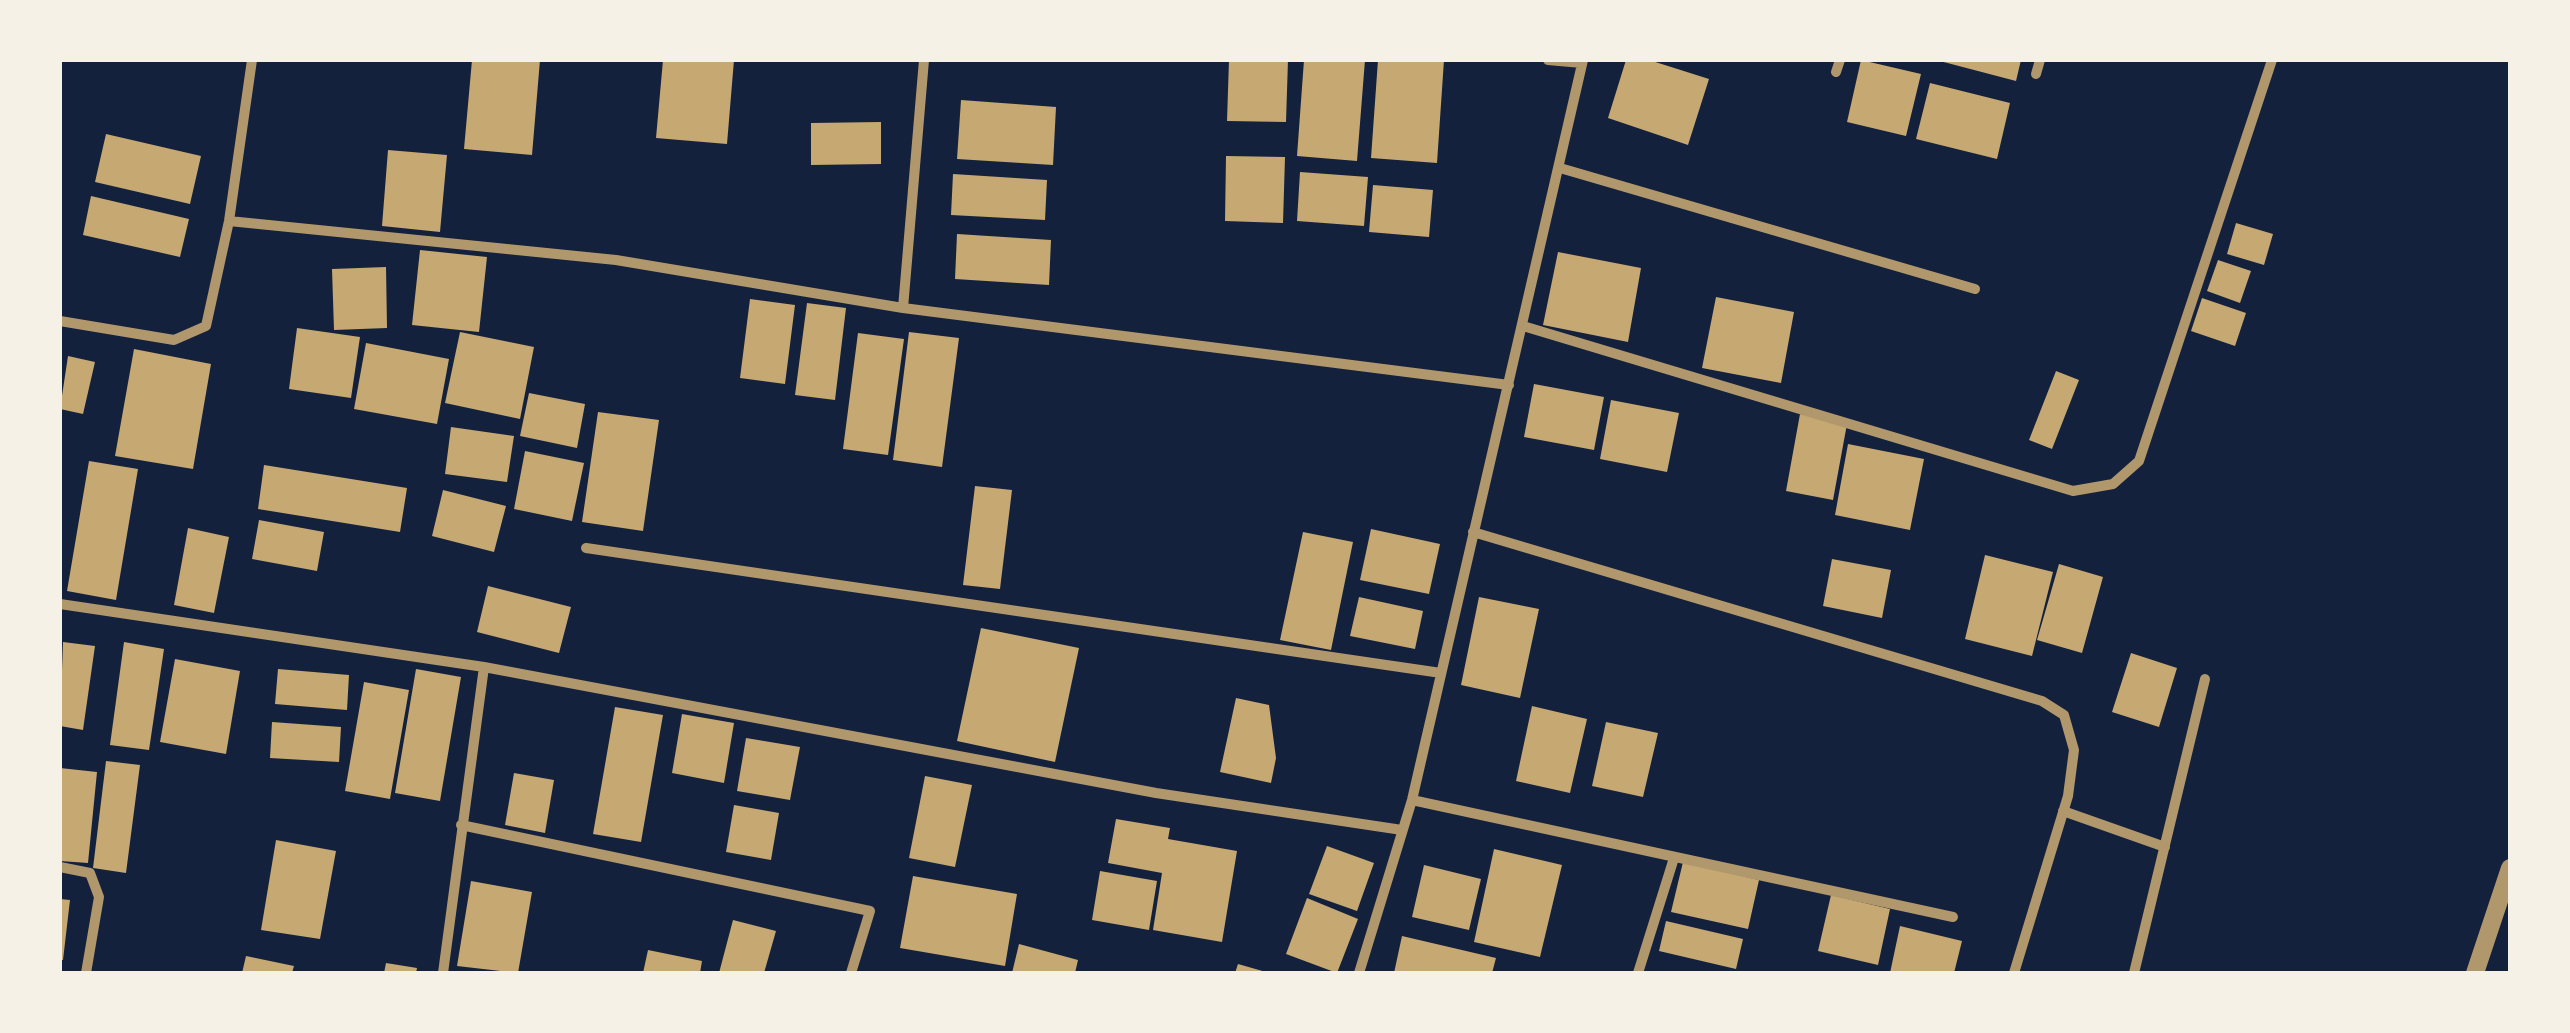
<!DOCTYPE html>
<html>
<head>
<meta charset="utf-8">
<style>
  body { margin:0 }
  #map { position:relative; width:2570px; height:1033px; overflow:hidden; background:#14213d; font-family:"Playfair Display",serif }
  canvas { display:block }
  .frame { position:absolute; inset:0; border:62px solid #f6f1e7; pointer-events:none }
</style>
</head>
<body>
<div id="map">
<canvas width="2570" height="1033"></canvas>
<div class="frame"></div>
</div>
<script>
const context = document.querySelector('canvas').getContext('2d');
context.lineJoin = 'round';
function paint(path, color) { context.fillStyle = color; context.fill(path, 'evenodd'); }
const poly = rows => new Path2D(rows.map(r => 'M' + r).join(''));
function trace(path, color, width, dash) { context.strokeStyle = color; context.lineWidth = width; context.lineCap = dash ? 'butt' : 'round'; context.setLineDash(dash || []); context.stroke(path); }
paint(poly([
  [472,60,540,60,532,155,464,149],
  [663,60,734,60,727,144,656,138],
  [1229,60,1288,60,1286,122,1227,121],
  [1304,60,1365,60,1357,161,1297,156],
  [1378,60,1444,60,1437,163,1371,158],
  [1626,60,1649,60,1709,79,1688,145,1608,118],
  [1861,60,1921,74,1906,136,1847,122],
  [1936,60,2021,60,2016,81],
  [1930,83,2010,103,1997,159,1916,139],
  [961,100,1056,107,1053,165,957,159],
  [881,122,881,164,811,165,811,123],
  [106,134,201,156,190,204,95,182],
  [388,150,447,155,440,232,382,226],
  [1226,156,1285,157,1283,223,1225,221],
  [1300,172,1368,177,1364,226,1297,221],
  [953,174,1047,180,1045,220,951,215],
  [1373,185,1433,190,1429,237,1369,232],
  [91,196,189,219,180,257,83,235],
  [2236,223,2273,234,2264,265,2227,254],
  [957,234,1051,240,1049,285,955,279],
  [420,250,487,257,479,332,412,325],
  [1558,252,1641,268,1628,342,1543,325],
  [2218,260,2251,271,2240,303,2207,291],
  [386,267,387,328,334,330,332,269],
  [1716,297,1794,312,1781,383,1702,368],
  [2202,298,2246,313,2235,346,2191,331],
  [750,299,795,305,785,384,740,378],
  [807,303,846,308,835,400,795,395],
  [297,328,360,337,351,398,289,389],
  [460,332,534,347,520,419,445,403],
  [909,332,959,338,942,467,893,460],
  [858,333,904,339,888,455,843,449],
  [366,343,449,359,437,424,354,409],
  [134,349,211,364,193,469,115,456],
  [68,356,95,362,83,414,60,409],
  [2056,371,2079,380,2052,449,2029,440],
  [1534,384,1604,397,1594,450,1524,437],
  [529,393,585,404,577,448,520,436],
  [1611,400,1679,413,1667,472,1600,459],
  [598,412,659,420,643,531,582,522],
  [1800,414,1847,424,1833,500,1786,491],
  [451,427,514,436,507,482,445,474],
  [1848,444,1924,459,1910,530,1835,515],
  [525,451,584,463,572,521,514,509],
  [89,461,138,469,116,600,67,591],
  [264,465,407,488,400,532,258,509],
  [975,486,1012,490,1000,589,963,585],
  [443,490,506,506,494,552,432,536],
  [259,520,324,532,317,571,252,559],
  [188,528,229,537,214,613,174,605],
  [1371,529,1440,544,1429,594,1360,580],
  [1303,532,1353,542,1331,650,1280,640],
  [1985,555,2053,572,2032,656,1965,639],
  [1832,559,1891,570,1882,618,1823,606],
  [2059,564,2103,577,2082,653,2037,640],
  [488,586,571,607,559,653,477,632],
  [1359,597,1423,611,1415,649,1350,636],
  [1479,597,1539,609,1520,698,1461,685],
  [981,628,1079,648,1055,762,957,741],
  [63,642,95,646,83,730,60,726],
  [124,642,164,649,149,750,110,745],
  [2131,653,2177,668,2159,727,2112,712],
  [175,659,240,671,226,754,160,742],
  [278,669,349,675,347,710,275,704],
  [416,669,461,677,440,801,395,793],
  [364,682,409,690,390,799,345,791],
  [1236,698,1269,705,1276,758,1271,783,1220,772],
  [1532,706,1587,719,1570,793,1516,781],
  [615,707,663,715,641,842,593,834],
  [682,714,734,723,724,783,672,773],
  [272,722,341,727,339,762,270,758],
  [1606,722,1658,733,1643,797,1592,786],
  [746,738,800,747,790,800,737,791],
  [106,761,140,765,126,873,93,868],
  [60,768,97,772,88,863,60,861],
  [514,773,554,780,545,833,505,825],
  [925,776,972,785,955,867,909,858],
  [734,805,779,813,771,860,726,852],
  [1116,819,1170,828,1168,839,1237,851,1222,942,1153,930,1162,873,1108,863],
  [276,840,336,851,320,939,261,930],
  [1327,846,1374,863,1357,911,1309,894],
  [1494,849,1562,865,1540,957,1474,942],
  [1683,862,1759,880,1748,929,1671,912],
  [1424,865,1481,879,1469,930,1412,917],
  [1100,871,1157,881,1149,930,1092,920],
  [913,876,1017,894,1005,966,900,948],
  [471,881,532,892,518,973,457,966],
  [1831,895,1890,909,1878,965,1818,951],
  [1307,898,1358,919,1337,973,1286,954],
  [60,899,70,900,63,960,60,960],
  [733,920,776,931,764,973,719,973],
  [1666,921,1743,939,1736,969,1659,951],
  [1900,926,1962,941,1954,973,1890,973],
  [1402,936,1496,958,1492,973,1394,973],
  [1019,944,1078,960,1075,973,1012,973],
  [648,950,702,961,700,973,643,973],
  [246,956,294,966,292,973,242,973],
  [386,963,417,968,416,973,384,973],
  [1238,964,1266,972,1266,973,1235,973]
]), '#c6a872');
trace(poly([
  [1548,60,1582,63],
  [1836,72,1840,60],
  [2036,74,2040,60],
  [1560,168,1975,289],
  [229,221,616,260,903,308,1509,385],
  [903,308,924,60],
  [60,321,174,340,206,326,229,221,252,60],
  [1523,326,2073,491,2113,484,2139,461,2272,60],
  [1473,532,2042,701,2064,715,2074,750,2068,796,2014,973],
  [586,548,1441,673],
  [60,604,484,667,1156,793,1402,830],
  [1412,800,1953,917],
  [2063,811,2165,847],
  [461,825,870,911,851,973],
  [60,867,90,873,99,897,86,973],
  [443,973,484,667],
  [1359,973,1412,800,1583,60],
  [1638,973,1674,858],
  [2134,973,2205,679]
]), '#b1986c', 10);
trace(poly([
  [2475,973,2510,868]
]), '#b1986c', 18);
</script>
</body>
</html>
